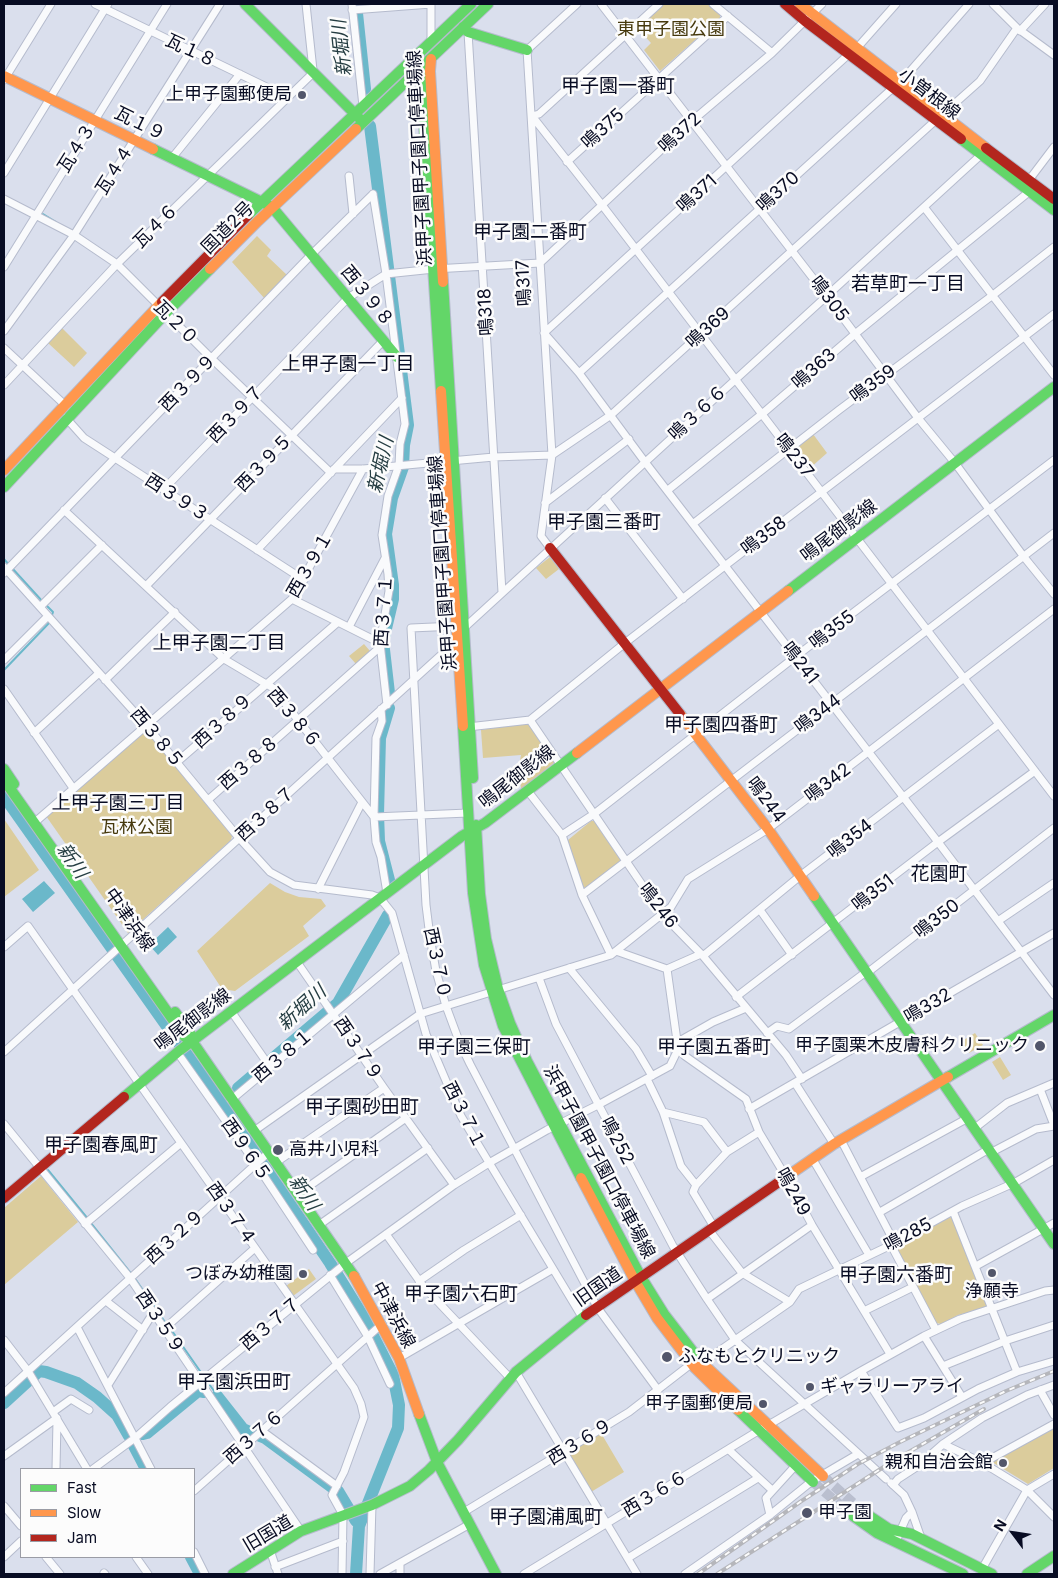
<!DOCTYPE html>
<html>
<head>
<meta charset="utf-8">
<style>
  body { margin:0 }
  #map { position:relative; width:1058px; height:1578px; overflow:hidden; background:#dadfed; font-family:Inter,sans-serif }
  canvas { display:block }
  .frame { position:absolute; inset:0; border:5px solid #080c23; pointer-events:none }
  .legend { position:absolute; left:20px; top:1468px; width:175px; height:90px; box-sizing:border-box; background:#fcfcfc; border:1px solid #9a9ca5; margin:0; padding:6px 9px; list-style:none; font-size:15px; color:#080c23 }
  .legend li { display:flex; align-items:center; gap:10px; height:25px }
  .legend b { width:25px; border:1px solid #9a9ca5 }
  .north { position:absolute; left:988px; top:1508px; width:50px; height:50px; -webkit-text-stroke:4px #fcfcfc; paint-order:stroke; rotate:301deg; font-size:14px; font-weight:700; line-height:20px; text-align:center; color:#080c23 }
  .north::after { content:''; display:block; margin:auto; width:18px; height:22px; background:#080c23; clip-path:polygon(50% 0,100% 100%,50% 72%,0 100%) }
</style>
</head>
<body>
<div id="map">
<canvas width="1058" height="1578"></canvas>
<div class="frame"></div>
<ul class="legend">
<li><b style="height:6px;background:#63d668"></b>Fast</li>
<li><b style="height:6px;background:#ff974d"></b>Slow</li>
<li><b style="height:6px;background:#b3261e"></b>Jam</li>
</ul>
<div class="north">N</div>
</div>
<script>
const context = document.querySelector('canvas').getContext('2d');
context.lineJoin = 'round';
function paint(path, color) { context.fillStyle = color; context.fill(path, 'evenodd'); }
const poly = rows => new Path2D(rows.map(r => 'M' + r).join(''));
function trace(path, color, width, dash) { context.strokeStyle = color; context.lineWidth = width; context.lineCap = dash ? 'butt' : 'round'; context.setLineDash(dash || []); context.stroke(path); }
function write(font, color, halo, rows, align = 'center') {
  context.font = font + ' Inter,"Noto Sans JP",sans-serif'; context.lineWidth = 5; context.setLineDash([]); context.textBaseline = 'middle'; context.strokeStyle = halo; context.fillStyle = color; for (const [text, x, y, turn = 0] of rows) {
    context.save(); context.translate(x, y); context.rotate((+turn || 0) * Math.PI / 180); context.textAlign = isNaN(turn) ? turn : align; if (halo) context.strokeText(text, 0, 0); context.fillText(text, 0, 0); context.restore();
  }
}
paint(poly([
  [664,4,708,4,720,14,720,18,660,71,644,50,651,43,637,28],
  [257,236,271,250,267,256,287,275,265,299,232,262],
  [62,328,87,353,74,367,48,343],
  [813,434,827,453,809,469,795,452,796,449],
  [550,557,559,569,546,579,536,568],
  [364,644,370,651,356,664,349,656],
  [523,723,529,725,555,762,521,789,519,766,521,755,483,758,481,730],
  [144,732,148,733,232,836,231,840,128,933,46,816],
  [4,819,39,870,4,897],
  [591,821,594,821,620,859,620,862,586,888,582,887,568,840],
  [270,883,285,892,299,897,321,899,326,906,303,926,309,936,235,991,222,989,197,951],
  [975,1033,983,1045,969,1053,962,1041],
  [1000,1057,1011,1075,1003,1080,992,1062],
  [41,1176,78,1222,4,1285,4,1208],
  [950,1217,953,1219,988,1303,985,1308,958,1315,941,1324,936,1323,897,1252,901,1242],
  [309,1269,316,1279,293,1296,286,1286],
  [1054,1428,1054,1468,1028,1484,992,1462],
  [601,1433,624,1472,591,1492,568,1454]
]), '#dbcc9c');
paint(poly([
  [44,881,55,893,33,912,22,899],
  [168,927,177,937,158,955,149,945]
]), '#6bb8ca');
trace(poly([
  [43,214,56,222],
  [4,559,9,565],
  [12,568,43,602],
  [46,605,53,612,51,618],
  [4,670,50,622],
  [48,1170,88,1219],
  [91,1223,130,1272],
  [136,1280,165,1322],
  [170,1328,214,1391]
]), '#6bb8ca', 2);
trace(poly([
  [356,4,365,89],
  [370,126,408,425,404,445,403,467,392,498,386,534,393,585,393,599,383,641,389,693],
  [4,796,222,1104,330,1263,364,1318,393,1375,399,1405,398,1428,359,1526,356,1574],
  [389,880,379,841,378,814,380,738,389,708],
  [238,1088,338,1003,388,915],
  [217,1396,243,1429,254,1434],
  [4,1403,39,1371,46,1372,77,1383,97,1397,117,1415,129,1436],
  [143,1434,147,1433,198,1391,204,1392],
  [260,1436,265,1438,333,1488],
  [133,1444,146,1469],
  [338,1491,356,1521],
  [191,1557,200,1574]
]), '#6bb8ca', 12);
trace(poly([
  [823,1476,862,1511],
  [813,1482,853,1516]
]), '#babfcf', 10, [10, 5]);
const street = poly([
  [95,4,287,97],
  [306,4,313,70],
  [352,4,363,106],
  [431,4,431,40],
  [601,4,826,295,918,418,955,463,1024,557,1054,594],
  [659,4,539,114,532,116,602,205,1054,796],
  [713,4,772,53],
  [993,4,1017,28,1054,55],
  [352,10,431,4],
  [1020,31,1045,4],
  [468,32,502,592],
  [857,48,896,4],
  [849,54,544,333,579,373,645,462,938,842,1054,995],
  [4,80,51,4],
  [943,114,980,81,1017,28],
  [172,158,240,74],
  [567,162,728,16],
  [4,173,108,4],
  [349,176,353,214],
  [1029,180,1054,147],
  [373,194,386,274,405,424,400,444,399,465,388,496,382,535,388,574,389,591,380,643,387,705],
  [4,199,74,235,117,264,212,359,331,473],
  [924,207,1054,375],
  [4,267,167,4],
  [4,331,74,235,220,4],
  [4,348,66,406],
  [579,373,906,76,969,4],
  [4,385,117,264,314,72],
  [67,417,67,419,84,438,304,580],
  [334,469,363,469,494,457,552,455,611,415,936,120],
  [164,489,348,298,386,274,434,269,540,263,692,121,772,53,822,4],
  [668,490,762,414,855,334,1030,191],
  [605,498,683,599],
  [545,503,629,439],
  [64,510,224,659,273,688,374,817,468,813],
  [694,523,839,410,993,295,1054,247],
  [550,548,541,536,552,455,527,50,577,4],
  [257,550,402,398],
  [4,567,146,725,239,838,270,872,294,885,372,895,380,898,392,913,426,1034,461,1116,582,1317],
  [4,573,312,254,373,194],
  [146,586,383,341],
  [292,599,380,643],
  [40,607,102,545],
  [456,626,411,628,426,905,430,937,436,971,446,1006,459,1041,470,1064,597,1307,658,1390],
  [349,627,385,558],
  [464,628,983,153],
  [4,660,48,616],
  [105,680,175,612],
  [4,689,73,788],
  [381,709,382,721,376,738,374,817,376,842,381,857,387,893],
  [530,720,662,914,703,956,786,1055,802,1079],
  [468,727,530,720,625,643,726,565,1054,314],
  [34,733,99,673],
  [177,762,338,622],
  [527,790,562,835,582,895,611,955],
  [208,800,380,647],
  [34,823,292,599,363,469],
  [562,835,594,814,795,657,1054,460],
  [318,889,362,802],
  [582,895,1054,533],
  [760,910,792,955],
  [998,921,1054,883],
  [4,947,28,926,354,1388,361,1404,364,1417,344,1472,332,1495,343,1515,342,1574],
  [616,951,667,969,701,954],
  [703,956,800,876,999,724],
  [297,962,384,1088,454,1185],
  [569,968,636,1049,652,1076],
  [667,969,678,1048],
  [867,973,1054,828],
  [539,978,556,1024,673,1246,707,1299,735,1340,886,1479],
  [736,997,938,842,1035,771],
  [231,1011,270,1067],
  [767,1033,777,1026,789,1029,866,972],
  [678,1049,685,1056,746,1099,759,1132,789,1182,812,1225,890,1354],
  [4,1052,453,644,458,637],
  [177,1052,256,1164,313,1250],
  [647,1079,663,1112,681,1166,696,1185,693,1192,714,1227],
  [795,1083,834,1144],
  [1040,1089,1054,1125],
  [231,1100,404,955],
  [749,1109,1054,933],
  [663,1112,704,1122,727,1152],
  [4,1124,130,1278,301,1531],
  [975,1128,1007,1103,1054,1083],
  [254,1131,420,1014,611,955,671,907,688,879,768,829,1054,609],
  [841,1140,891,1236,891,1245,936,1330],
  [992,1152,1036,1129,1054,1126],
  [812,1158,869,1255],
  [275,1163,384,1088],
  [862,1176,968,1118],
  [696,1185,727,1152,759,1132],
  [298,1194,406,1118],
  [953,1211,1017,1372],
  [880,1212,989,1149],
  [85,1224,181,1143],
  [319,1225,428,1148],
  [709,1230,742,1273,790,1302],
  [386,1234,423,1286,510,1378],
  [976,1266,1054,1223],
  [330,1275,368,1337,390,1384],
  [419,1281,464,1250,521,1215],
  [707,1299,812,1225],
  [106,1301,143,1330],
  [864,1311,913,1287],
  [77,1327,151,1469],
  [164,1329,255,1248],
  [924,1336,962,1397],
  [4,1340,28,1371,87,1469],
  [399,1358,553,1269],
  [699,1365,790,1302,799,1289,891,1245,962,1206,1014,1183,1054,1160],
  [943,1366,1005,1341,1054,1325],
  [861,1371,898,1428,924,1418,978,1389,1017,1372,1054,1361],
  [516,1372,637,1574],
  [108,1385,153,1313],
  [1040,1390,1054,1415],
  [4,1393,268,1153],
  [53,1412,71,1399,89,1410],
  [262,1431,337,1486],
  [943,1444,983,1463,1027,1490,1054,1517],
  [729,1450,772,1490],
  [4,1456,57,1418],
  [983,1463,1054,1424],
  [56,1469,57,1420],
  [93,1469,135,1438,170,1407,346,1263,454,1185,489,1163,547,1130,598,1105,670,1066,683,1039,713,1022,746,1008],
  [891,1483,904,1495,912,1512,921,1538],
  [893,1485,898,1479,918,1466,943,1444,982,1418,1027,1395,1054,1385],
  [194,1491,382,1324],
  [4,1506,21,1526],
  [464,1512,629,1412,691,1364],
  [770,1515,766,1498,796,1465],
  [896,1541,906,1518,912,1512],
  [270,1550,278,1574],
  [194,1552,205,1574],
  [4,1557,21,1541],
  [46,1557,60,1574],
  [136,1557,148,1574],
  [628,1558,758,1478],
  [400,1563,400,1574],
  [275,1567,343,1541],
  [982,1569,1027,1490,1054,1474],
  [104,1573,105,1574],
  [370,1574,372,1505],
  [380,1574,470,1524],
  [524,1574,753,1434,861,1371,924,1336,960,1319,1045,1291,1054,1290],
  [685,1574,770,1515,812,1481,858,1454]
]);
const fast = poly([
  [245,4,359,118],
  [463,27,468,32,527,50],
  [425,63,421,80,441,391],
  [356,129,488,4],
  [961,139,1054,210],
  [153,149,272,207,397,357],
  [248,215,471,4],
  [443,282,473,778],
  [4,487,165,314,210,269],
  [788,591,1054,387],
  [463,726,473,893,484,965,503,1026,581,1178],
  [4,769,14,784],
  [4,780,185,1037,192,1041,354,1276],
  [476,825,480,894,486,939,498,989,510,1023,527,1061,641,1277,664,1314,701,1362],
  [814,896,1054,1244],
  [175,1012,190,1033,192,1041],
  [948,1077,1054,1015],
  [124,1097,179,1051,462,836,485,823,577,753],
  [738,1410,813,1482],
  [419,1414,437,1462,496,1574],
  [862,1511,889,1529,912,1534,992,1574],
  [853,1516,877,1533,963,1574],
  [233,1574,301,1531,372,1505,410,1486,429,1470,458,1440,516,1372,586,1315],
  [1027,1574,1054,1556]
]);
const slow = poly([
  [800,4,986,148],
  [431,59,430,71,443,282],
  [4,76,153,149],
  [210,269,257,222,356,129],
  [441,391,463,726],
  [4,470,162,302],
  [680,714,768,829,814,896],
  [577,753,788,591],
  [581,1178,635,1281,657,1318,695,1368,738,1410],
  [779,1182,834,1144,948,1077],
  [354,1276,399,1358,419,1414],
  [701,1362,823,1476]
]);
const jam = poly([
  [785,4,805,21,961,139],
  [986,148,1054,199],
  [162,302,248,215],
  [550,548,680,714],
  [4,1198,124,1097],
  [586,1315,779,1182]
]);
trace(street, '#b5bbcd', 9);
trace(fast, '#b5bbcd', 12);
trace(slow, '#b5bbcd', 12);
trace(jam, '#b5bbcd', 12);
trace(street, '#f9fafc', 7);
trace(fast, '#63d668', 10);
trace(slow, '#ff974d', 10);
trace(jam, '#b3261e', 10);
const rail = poly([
  [698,1574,800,1502,858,1464,900,1442,1006,1391,1054,1371],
  [717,1574,893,1461,984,1409]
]);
trace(rail, '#b5b6bb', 4);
trace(rail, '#fcfcfc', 2, [5.5]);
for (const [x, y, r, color] of [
  [302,95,5,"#52566a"],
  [1040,1046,6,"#52566a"],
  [278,1150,6,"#52566a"],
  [992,1273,5,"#52566a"],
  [303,1274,5,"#52566a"],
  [667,1357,6,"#52566a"],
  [810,1387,5,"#52566a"],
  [763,1404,5,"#52566a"],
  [1003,1463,5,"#52566a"],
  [807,1513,6,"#52566a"]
]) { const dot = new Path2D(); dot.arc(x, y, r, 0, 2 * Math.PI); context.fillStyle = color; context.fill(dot); trace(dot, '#fcfcfc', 2); }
write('18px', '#46390d', '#fcfcfc', [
  ["東甲子園公園",671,30],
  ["瓦林公園",137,828]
]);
write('18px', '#080c23', '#fcfcfc', [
  ["瓦１８",191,51,25],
  ["小曽根線",929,94,37],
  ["瓦１９",140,124,26],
  ["鳴375",603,129,-42],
  ["鳴372",680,133,-42],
  ["瓦４３",77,148,-58],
  ["浜甲子園甲子園口停車場線",420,158,-93],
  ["瓦４４",115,170,-58],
  ["鳴370",778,192,-42],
  ["鳴371",697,194,-42],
  ["瓦４６",156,226,-45],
  ["国道2号",228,228,-45],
  ["鳴317",524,283,-93],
  ["西３９８",367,296,51],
  ["鳴305",829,299,53],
  ["鳴318",486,312,-93],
  ["瓦２０",176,323,45],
  ["鳴369",708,328,-42],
  ["鳴363",814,369,-41],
  ["西３９９",188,383,-46],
  ["鳴359",873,384,-36],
  ["鳴３６６",698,413,-43],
  ["西３９７",236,414,-46],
  ["鳴237",794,456,52],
  ["西３９５",264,463,-46],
  ["西３９３",177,498,33],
  ["鳴尾御影線",839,531,-37],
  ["鳴358",764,536,-37],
  ["浜甲子園甲子園口停車場線",443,563,-94],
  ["西３９１",310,565,-60],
  ["西３７１",384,611,-86],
  ["鳴355",832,630,-37],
  ["鳴241",800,663,52],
  ["鳴344",818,714,-37],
  ["西３８６",294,718,50],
  ["西３８９",223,721,-42],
  ["西３８５",157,738,50],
  ["西３８８",249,763,-41],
  ["鳴尾御影線",517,777,-38],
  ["鳴342",828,783,-37],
  ["鳴244",766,800,53],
  ["西３８７",266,814,-42],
  ["鳴354",850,839,-38],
  ["鳴351",873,893,-38],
  ["鳴246",658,906,52],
  ["鳴350",937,919,-38],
  ["中津浜線",129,920,55],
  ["西３７０",437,963,78],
  ["鳴332",928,1006,-30],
  ["鳴尾御影線",193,1020,-37],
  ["西３７９",358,1049,56],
  ["西３８１",283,1056,-40],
  ["西３７１",464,1115,63],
  ["鳴252",617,1141,62],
  ["西９６５",246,1150,55],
  ["浜甲子園甲子園口停車場線",599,1162,62],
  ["鳴249",793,1192,61],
  ["西３７４",231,1214,55],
  ["鳴285",908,1235,-28],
  ["西３２９",175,1237,-42],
  ["旧国道",598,1287,-35],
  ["中津浜線",393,1315,62],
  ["西３５９",160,1322,56],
  ["西３７７",271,1324,-40],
  ["西３７６",254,1437,-41],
  ["西３６９",580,1442,-31],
  ["西３６６",655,1494,-31],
  ["旧国道",268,1534,-31]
]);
write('18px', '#080c23', '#fcfcfc', [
  ["上甲子園郵便局",292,95],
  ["甲子園栗木皮膚科クリニック",1029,1046],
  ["高井小児科",289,1150,"left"],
  ["つぼみ幼稚園",293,1274],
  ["浄願寺",992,1292,"center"],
  ["ふなもとクリニック",678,1357,"left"],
  ["ギャラリーアライ",820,1387,"left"],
  ["甲子園郵便局",753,1404],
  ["親和自治会館",993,1463],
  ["甲子園",818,1513,"left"]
], 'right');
write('italic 19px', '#253d42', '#fcfcfc', [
  ["新堀川",342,48,-96],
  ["新堀川",381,465,-77],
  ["新川",72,861,55],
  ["新堀川",302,1008,-42],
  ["新川",304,1193,55]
]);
write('19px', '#080c23', '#fcfcfc', [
  ["甲子園一番町",618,86],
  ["甲子園二番町",530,232],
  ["若草町一丁目",908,284],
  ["上甲子園一丁目",348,364],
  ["甲子園三番町",604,522],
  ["上甲子園二丁目",219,643],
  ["甲子園四番町",721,725],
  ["上甲子園三丁目",118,803],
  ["花園町",939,874],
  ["甲子園三保町",474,1047],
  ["甲子園五番町",714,1047],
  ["甲子園砂田町",362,1107],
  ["甲子園春風町",101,1145],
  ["甲子園六番町",896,1275],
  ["甲子園六石町",461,1294],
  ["甲子園浜田町",234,1382],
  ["甲子園浦風町",546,1517]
]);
</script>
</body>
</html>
